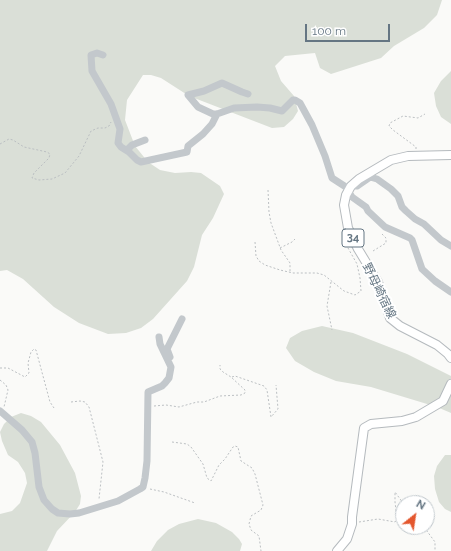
<!DOCTYPE html>
<html>
<head>
<meta charset="utf-8">
<style>
  body { margin:0 }
  #map { position:relative; width:451px; height:551px; overflow:hidden; background:#fafaf8; font-family:Raleway,sans-serif }
  canvas { display:block }
  .north { position:absolute; left:395px; top:495px; width:40px; height:40px; box-sizing:border-box; background:#fff; border:1px solid #c1c8cd; border-radius:50%; rotate:30deg; font-size:11px; font-weight:700; line-height:16px; text-align:center; color:#657683 }
  .north::after { content:''; display:block; margin:auto; width:14px; height:18px; background:#e4572e; clip-path:polygon(50% 0,100% 100%,50% 72%,0 100%) }
  .scale { position:absolute; left:305px; top:24px; width:85px; height:18px; box-sizing:border-box; border:2px solid #657683; border-top:0; padding-left:5px; font-size:12px; line-height:14px; white-space:nowrap; color:#657683; -webkit-text-stroke:3px #fff; paint-order:stroke }
</style>
</head>
<body>
<div id="map">
<canvas width="451" height="551"></canvas>
<div class="north">N</div>
<div class="scale">100 m</div>
</div>
<script>
const context = document.querySelector('canvas').getContext('2d');
context.lineJoin = 'round';
function paint(path, color) { context.fillStyle = color; context.fill(path, 'evenodd'); }
const poly = rows => new Path2D(rows.map(r => 'M' + r).join(''));
function trace(path, color, width, dash) { context.strokeStyle = color; context.lineWidth = width; context.lineCap = dash ? 'butt' : 'round'; context.setLineDash(dash || []); context.stroke(path); }
function write(font, color, halo, rows, align = 'center') {
  context.font = font + ' Raleway,"Noto Sans JP",sans-serif'; context.lineWidth = 4; context.setLineDash([]); context.textBaseline = 'middle'; context.strokeStyle = halo; context.fillStyle = color; for (const [text, x, y, turn = 0] of rows) {
    context.save(); context.translate(x, y); context.rotate((+turn || 0) * Math.PI / 180); context.textAlign = isNaN(turn) ? turn : align; if (halo) context.strokeText(text, 0, 0); context.fillText(text, 0, 0); context.restore();
  }
}
paint(poly([
  [0,0,442,0,437,15,424,28,394,46,381,58,331,74,320,68,315,53,285,56,275,66,281,81,294,96,298,111,293,119,284,127,272,128,189,96,161,78,151,75,143,75,127,100,125,120,135,146,148,162,160,170,175,173,191,172,201,173,220,186,224,194,213,218,202,235,194,267,187,281,153,319,141,328,126,333,108,334,79,323,54,307,23,279,7,270,0,271],
  [451,71,451,124,441,117,436,106,434,93,441,81],
  [322,326,353,333,407,354,451,376,451,413,437,407,371,387,336,381,314,372,295,361,286,348,290,338,302,331],
  [21,413,31,416,41,422,60,445,75,473,81,496,80,504,75,512,57,531,47,551,0,551,0,514,12,511,20,503,27,483,25,473,18,462,8,455,2,441,0,432,4,424,11,417],
  [445,455,451,455,451,512,445,509,439,502,435,489,434,476,437,466],
  [198,519,216,523,232,532,239,539,242,544,240,551,151,551,157,541,168,530,179,524]
]), '#dadfd7');
const major = poly([
  [451,155,408,156,391,160,359,179,351,186,346,195,344,205,348,228,358,249,378,282,390,318,400,326,437,345,448,354,451,358],
  [337,551,347,539,352,524,352,517,364,428,371,424,402,421,416,417,443,401,451,384]
]);
trace(major, '#b5babe', 10);
trace(poly([
  [0,144,9,139,13,140,24,147,47,152,50,154,49,158,34,173,32,178,39,180,52,179,65,173,79,156,91,131,98,128,105,128,109,126,111,122],
  [416,149,416,147,393,130,389,126,390,123,403,116,418,118,425,114],
  [268,190,269,212,271,223,281,250,290,263,290,272],
  [255,242,256,256,259,261,265,265,280,270,293,273,317,273,324,275,344,291,355,295,361,291,360,278,357,264,348,248,346,242],
  [280,248,292,242,295,239],
  [373,251,386,243,386,238,382,234],
  [331,282,327,306,332,330],
  [0,368,8,368,25,377,29,373,28,363,31,352,34,349,36,350,50,402,54,408],
  [232,377,235,376,264,386,267,390,271,417,278,409,276,385],
  [0,380,6,385,8,390,4,407],
  [71,402,80,401,85,402,89,407,103,462,99,499],
  [154,406,166,405,179,407,197,402,204,402,220,396,241,395,245,393,245,390,231,377,223,372,220,369,220,365],
  [172,442,187,444,191,447,203,464,207,478,211,481,219,465,225,459,233,447,235,446,238,447,241,461,252,468,255,474,263,505,261,510,251,516,249,524,251,530,259,536,261,551],
  [150,489,164,492,195,503],
  [359,522,378,519,395,522,397,519,395,502,395,492,403,503],
  [424,527,435,542,435,551]
]), '#bbbfc2', 1, [2, 2]);
trace(poly([
  [103,55,97,53,91,55,92,71,111,104,120,129,118,143,121,147,129,152,137,160,141,162,187,152,188,146,203,134,212,124,217,114],
  [248,94,242,92,222,83,204,91,188,95,198,107,213,114,217,114,234,108,257,107,270,108,282,111,293,100,295,100,300,103,312,125,325,156,332,178,349,189],
  [127,150,132,145,145,140],
  [351,186,357,186,370,177,377,179,391,189,398,196,402,207,406,211,415,219,424,224,441,240,451,246],
  [348,191,352,197,366,207,368,211,385,227,410,238,412,240,422,269,435,281,451,292],
  [170,357,167,349,182,319],
  [0,411,22,430,32,442,35,453,39,487,44,500,52,509,58,513,70,514,79,513,118,501,140,489,143,487,145,478,147,461,148,392,162,386,165,383,169,378,171,367,160,344,159,337]
]), '#c3c8cc', 7);
trace(major, '#fff', 8);
for (const [x, y, w] of [
  [353,238,22]
]) { const box = new Path2D(); box.roundRect(x - w / 2, y - 9, w, 18, 3); context.fillStyle = '#fff'; context.fill(box); trace(box, '#657683', 1); }
write('bold 11px', '#657683', null, [
  ["34",353,238]
]);
write('12px', '#657683', '#fff', [
  ["野母崎宿線",379,291,64]
]);
</script>
</body>
</html>
